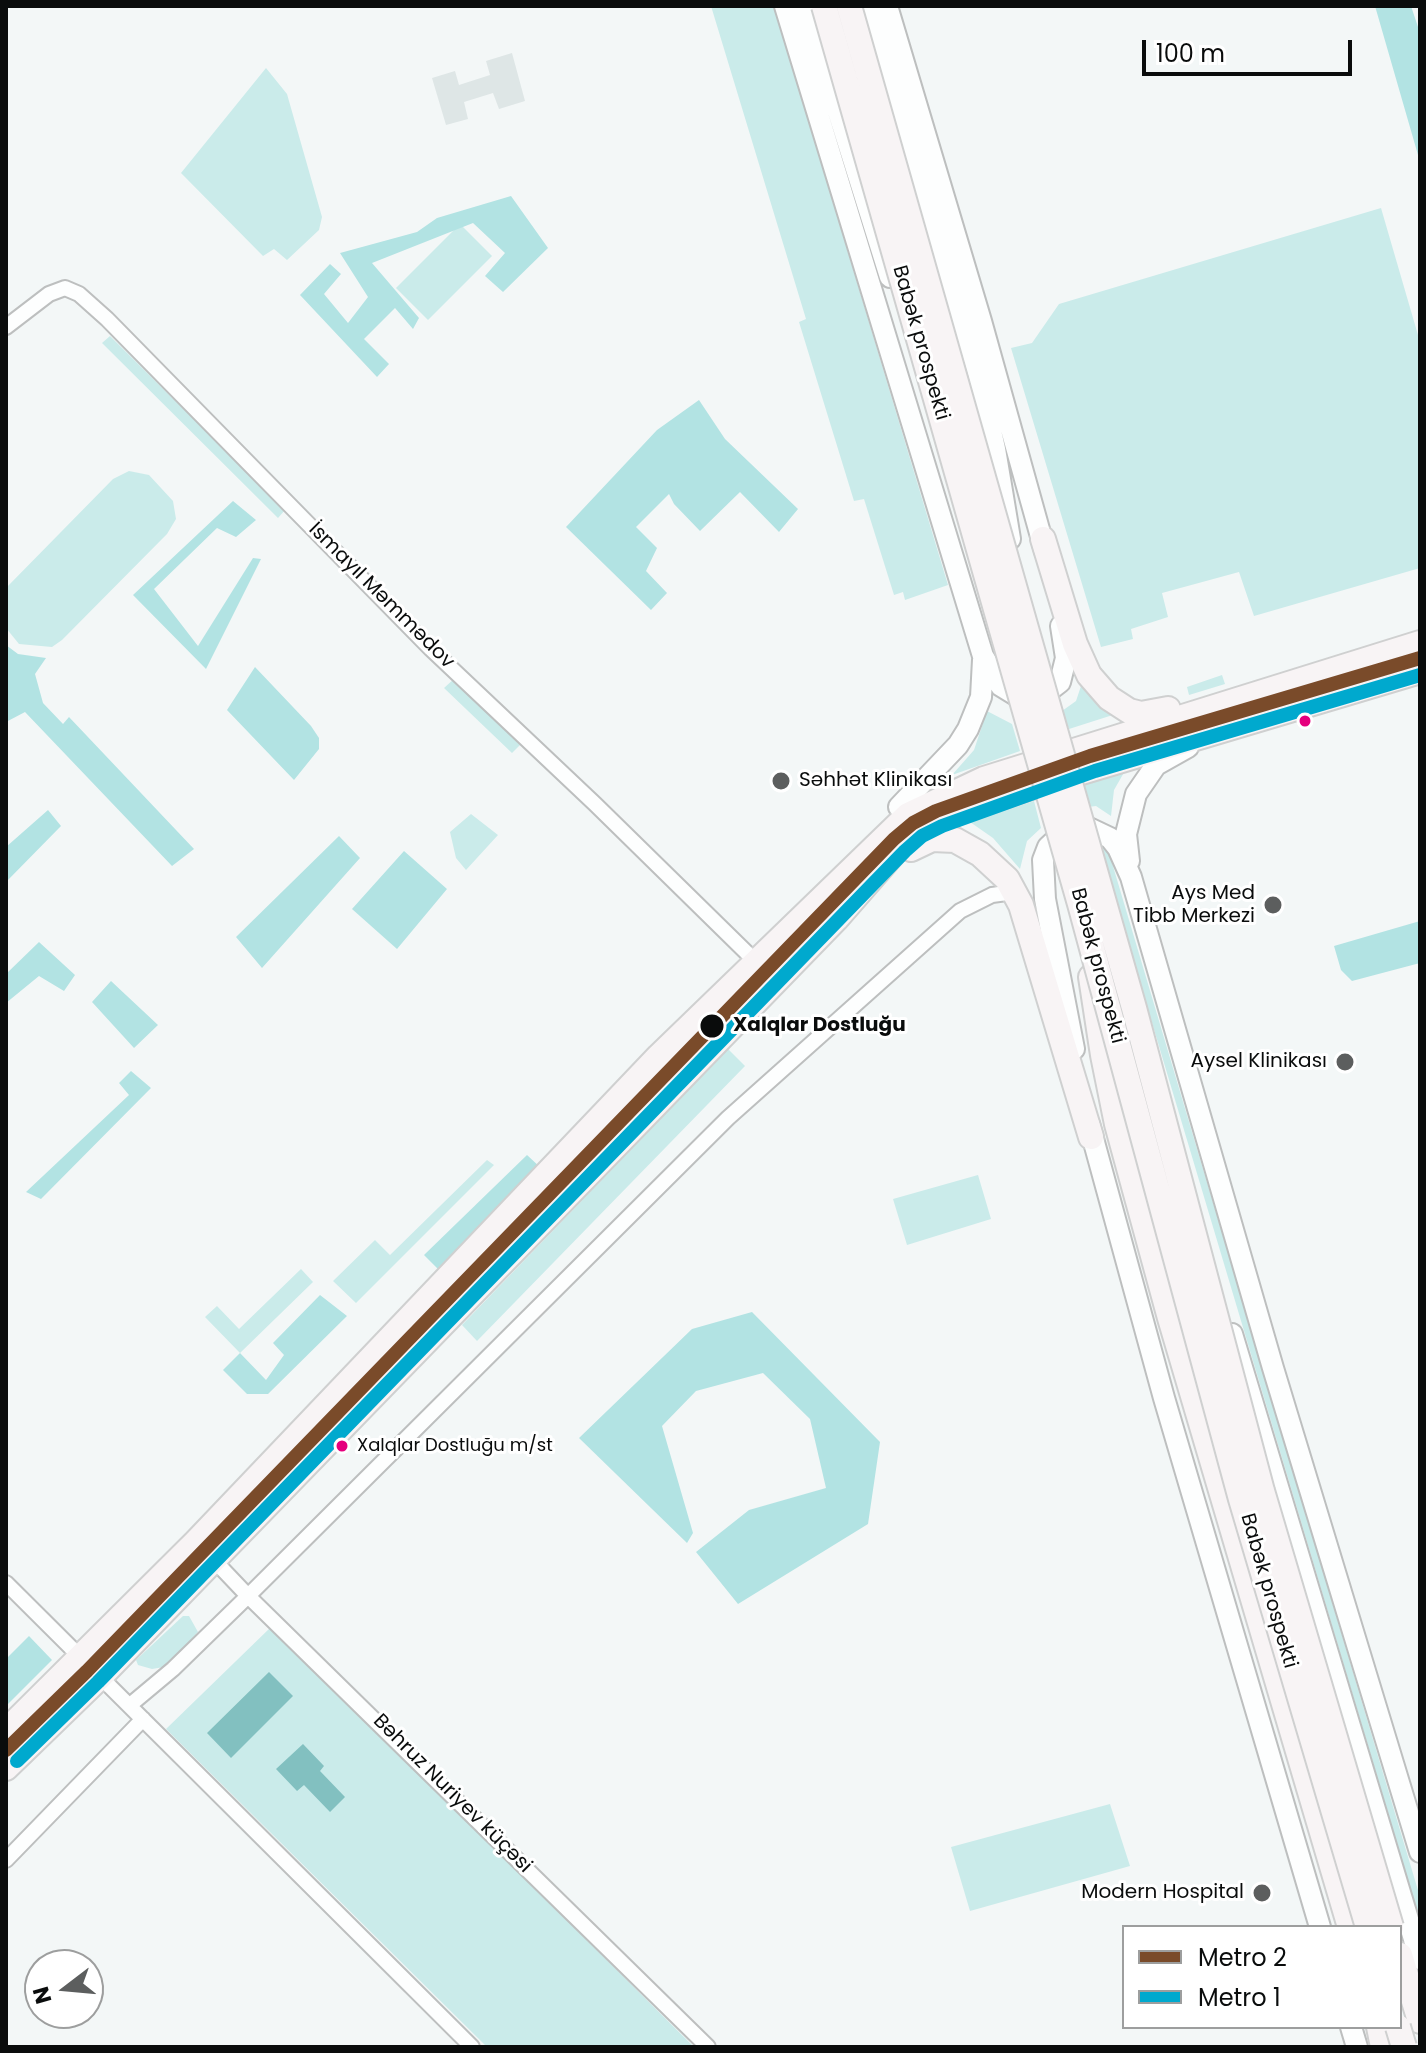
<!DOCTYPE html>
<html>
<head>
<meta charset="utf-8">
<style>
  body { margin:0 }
  #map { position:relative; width:1426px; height:2053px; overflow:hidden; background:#f3f7f7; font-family:Poppins,sans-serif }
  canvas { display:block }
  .frame { position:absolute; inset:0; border:8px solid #0a0c0c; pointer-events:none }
  .legend { position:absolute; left:1122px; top:1925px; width:280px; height:104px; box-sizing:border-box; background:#fff; border:2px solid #9d9e9e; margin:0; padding:10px 14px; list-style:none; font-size:24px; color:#0a0c0c }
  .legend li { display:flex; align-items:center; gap:16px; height:40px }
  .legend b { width:40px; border:2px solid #9d9e9e }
  .north { position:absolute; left:24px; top:1949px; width:80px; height:80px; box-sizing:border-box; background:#fff; border:2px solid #9d9e9e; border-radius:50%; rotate:254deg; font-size:22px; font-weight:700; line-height:32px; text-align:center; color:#0a0c0c }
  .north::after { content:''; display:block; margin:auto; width:28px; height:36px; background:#5c5e5e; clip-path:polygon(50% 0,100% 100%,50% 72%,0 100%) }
  .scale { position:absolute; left:1142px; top:40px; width:210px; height:36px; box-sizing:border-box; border:4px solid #0a0c0c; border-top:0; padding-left:10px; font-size:24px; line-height:28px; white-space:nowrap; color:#0a0c0c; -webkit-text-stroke:6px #fff; paint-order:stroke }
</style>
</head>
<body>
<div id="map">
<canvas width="1426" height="2053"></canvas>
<div class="frame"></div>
<ul class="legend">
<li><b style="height:10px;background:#7a4b2a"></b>Metro 2</li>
<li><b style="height:10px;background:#00a9ce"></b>Metro 1</li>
</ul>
<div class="north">N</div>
<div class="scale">100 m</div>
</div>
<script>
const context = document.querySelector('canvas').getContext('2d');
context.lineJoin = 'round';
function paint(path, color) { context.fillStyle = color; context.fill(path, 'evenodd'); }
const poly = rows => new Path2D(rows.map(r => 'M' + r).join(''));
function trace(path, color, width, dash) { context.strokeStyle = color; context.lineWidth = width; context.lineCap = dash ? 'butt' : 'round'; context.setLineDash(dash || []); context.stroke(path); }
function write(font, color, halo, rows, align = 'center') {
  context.font = font + ' Poppins,sans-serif'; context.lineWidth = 6; context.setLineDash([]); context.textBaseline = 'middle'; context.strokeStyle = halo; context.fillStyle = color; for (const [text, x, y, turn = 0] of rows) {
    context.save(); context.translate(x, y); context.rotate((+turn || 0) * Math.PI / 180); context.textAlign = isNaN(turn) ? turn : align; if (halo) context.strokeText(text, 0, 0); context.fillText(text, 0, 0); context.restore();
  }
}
paint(poly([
  [512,53,525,101,499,109,493,93,464,102,468,119,446,125,432,78,455,71,459,85,490,75,486,61]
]), '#dee6e6');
paint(poly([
  [711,6,774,6,948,585,905,600,903,592,894,595,864,499,854,501,799,322,806,319],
  [266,68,287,94,322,217,319,230,287,260,274,249,263,256,181,173],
  [1381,208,1420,342,1420,568,1254,616,1239,572,1162,593,1168,617,1131,629,1133,639,1101,647,1011,348,1032,343,1059,304],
  [460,224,492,256,428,320,396,288],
  [110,336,285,510,278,518,102,343],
  [129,471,149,475,173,501,176,519,167,534,62,640,52,647,19,644,6,628,6,588,113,479],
  [1222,675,1225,684,1189,695,1187,687],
  [455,678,520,745,512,753,444,688],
  [1082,683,1100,705,1119,713,1069,729,1062,711,1076,701],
  [987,711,1012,724,1020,751,952,775,974,750],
  [1130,762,1114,790,1111,816,1096,806,1088,807,1082,779],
  [1034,801,1041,828,1027,841,1020,869,993,838,970,822],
  [471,814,498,835,466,870,456,858,450,832],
  [1098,842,1107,846,1195,1142,1420,1897,1420,1920],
  [728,1049,745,1066,477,1341,462,1325],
  [487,1160,494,1165,356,1303,333,1281,375,1240,390,1255],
  [978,1175,991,1219,907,1245,893,1199],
  [301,1269,313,1282,240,1353,205,1317,217,1306,239,1329],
  [183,1616,189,1616,198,1632,173,1659,164,1667,152,1669,138,1665,136,1660],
  [271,1627,322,1676,694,2047,487,2047,166,1729],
  [1110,1804,1130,1866,970,1911,951,1847]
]), '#caebea');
paint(poly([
  [1375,6,1411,6,1420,33,1420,154,1418,155],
  [511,196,548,248,503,292,485,276,505,253,473,223,372,263,419,318,413,329,395,308,364,339,389,364,377,377,300,295,330,264,341,274,324,294,348,323,368,297,340,253,417,232,437,218],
  [699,400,725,439,798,509,779,532,740,492,700,531,674,504,669,494,636,527,657,548,646,571,667,593,651,610,566,527,657,430],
  [233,501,256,520,236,537,217,528,154,589,198,646,253,558,261,559,206,669,133,595],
  [6,645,18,654,46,658,35,674,43,703,63,724,69,717,194,849,172,866,25,712,6,722],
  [255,667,311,726,319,738,319,749,294,780,227,710],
  [48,810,61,826,6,882,6,847],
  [339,836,360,858,262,968,236,937],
  [404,851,447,889,397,949,352,909],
  [1420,921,1420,963,1352,981,1341,970,1334,946],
  [39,942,75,975,64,991,39,976,6,1003,6,974],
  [111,981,158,1025,134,1048,92,1002],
  [131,1071,151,1088,41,1199,26,1192,129,1095,119,1083],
  [527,1155,541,1168,438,1269,424,1255],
  [320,1295,347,1316,268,1394,247,1394,223,1370,240,1353,266,1380,284,1355,273,1343],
  [752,1312,880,1442,868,1524,738,1604,696,1552,749,1510,826,1488,810,1419,763,1373,696,1391,662,1426,693,1533,687,1543,579,1438,692,1329],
  [29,1636,52,1660,6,1706,6,1659]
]), '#b2e3e3');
paint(poly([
  [269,1672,293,1696,231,1758,207,1733],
  [303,1744,324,1766,320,1771,345,1797,330,1812,304,1785,297,1791,276,1769]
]), '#82c0c0');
const street = poly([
  [6,327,49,294,65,288,79,294,107,319,431,649,595,804,749,955],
  [210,1556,248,1596,708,2047],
  [6,1583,472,2047],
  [130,1705,173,1669,248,1596,728,1118,960,911,992,895,1014,892],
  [6,1860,143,1719]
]);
const secondary = poly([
  [785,6,983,656,1001,686,1019,697,1030,698,1042,696,1060,682,1066,658,1061,626],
  [805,6,890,277],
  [869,6,979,377,995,449,1010,539],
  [887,6,981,321,1045,551],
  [899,807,958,745,968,729,981,697,983,660],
  [1129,861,1126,834,1136,794,1156,765,1188,747],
  [1074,1049,1045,899,1043,860,1048,847,1063,833,1076,829,1089,828,1110,838,1118,848,1131,877,1273,1368,1420,1852],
  [1089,1124,1164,1398,1320,1927],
  [1232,1334,1420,1959],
  [1351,2027,1357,2047]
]);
const primary = poly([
  [1043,539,1075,644,1089,675,1109,698,1129,711,1141,714,1168,709],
  [911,849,932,839,955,840,980,854,1007,879,1021,905,1091,1137],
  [1091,977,1103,1055,1117,1124,1170,1318,1350,1927],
  [6,1731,196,1542,659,1056,908,815,984,779,1420,643],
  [6,1768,101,1676,836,919,897,849,914,835,960,811,1031,787,1420,671],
  [1400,1955,1420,2021],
  [1379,2027,1383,2047]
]);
trace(street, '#bdbfbf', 18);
trace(secondary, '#bdbfbf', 24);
trace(primary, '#cfd0d0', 28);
trace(street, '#fdfefe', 14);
trace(secondary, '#fdfefe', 20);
trace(primary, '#f8f4f5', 24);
const primaryBridge = poly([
  [824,6,1080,904,1241,1499,1368,1927],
  [849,6,1134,1008,1262,1491,1391,1927],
  [1398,2027,1404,2047]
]);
trace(primaryBridge, '#cfd0d0', 28, []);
trace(primaryBridge, '#f8f4f5', 24);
trace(poly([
  [6,1750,87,1671,894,839,913,823,936,811,1090,756,1420,658]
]), '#7a4b2a', 14);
trace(poly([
  [17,1761,98,1682,905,851,922,836,942,826,1095,771,1420,675]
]), '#00a9ce', 14);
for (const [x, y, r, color] of [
  [1305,721,7,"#e5007d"],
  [781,781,10,"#5c5e5e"],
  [1273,905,10,"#5c5e5e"],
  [712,1026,13,"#0a0c0c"],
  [1345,1062,10,"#5c5e5e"],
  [342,1446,7,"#e5007d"],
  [1262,1893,10,"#5c5e5e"]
]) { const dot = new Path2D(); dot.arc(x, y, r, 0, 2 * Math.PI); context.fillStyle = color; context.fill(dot); trace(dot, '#fff', 3); }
write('18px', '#0a0c0c', '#fff', [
  ["Xalqlar Dostluğu m/st",357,1446]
], 'left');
write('20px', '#0a0c0c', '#fff', [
  ["Babək prospekti",920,343,74],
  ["İsmayıl Məmmədov",381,596,45],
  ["Babək prospekti",1097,966,75],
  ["Babək prospekti",1268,1591,74],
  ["Bəhruz Nuriyev küçəsi",452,1794,45]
]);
write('20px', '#0a0c0c', '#fff', [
  ["Səhhət Klinikası",799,781,"left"],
  ["Ays Med",1255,894],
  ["Tibb Merkezi",1255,917],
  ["Aysel Klinikası",1327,1062],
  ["Modern Hospital",1244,1893]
], 'right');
write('bold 20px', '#0a0c0c', '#fff', [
  ["Xalqlar Dostluğu",733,1026]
], 'left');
</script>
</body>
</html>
